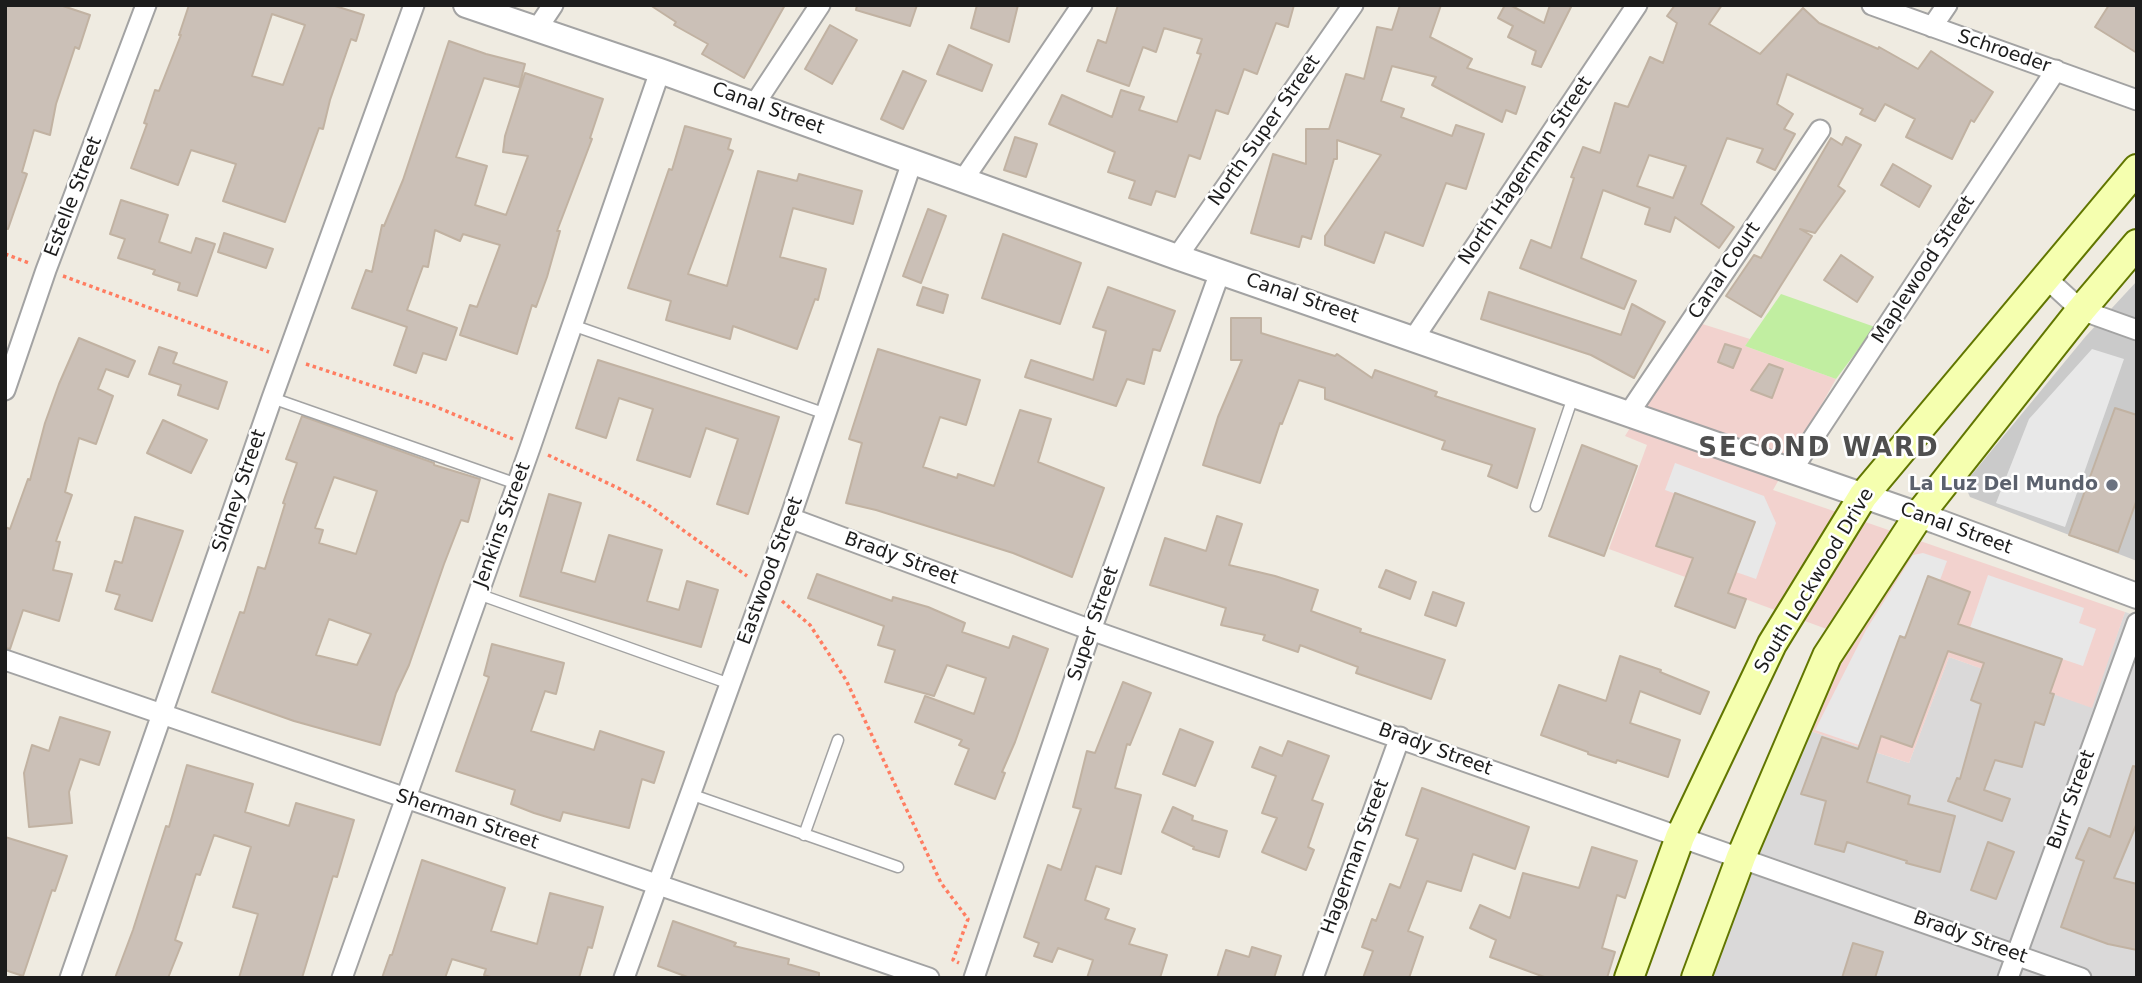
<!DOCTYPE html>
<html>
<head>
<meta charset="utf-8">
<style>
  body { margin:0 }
  #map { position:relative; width:2142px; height:983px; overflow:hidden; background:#efebe1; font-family:"DejaVu Sans",sans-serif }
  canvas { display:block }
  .frame { position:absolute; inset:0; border:7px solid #1c1c1c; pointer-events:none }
</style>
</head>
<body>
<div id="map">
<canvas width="2142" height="983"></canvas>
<div class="frame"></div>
</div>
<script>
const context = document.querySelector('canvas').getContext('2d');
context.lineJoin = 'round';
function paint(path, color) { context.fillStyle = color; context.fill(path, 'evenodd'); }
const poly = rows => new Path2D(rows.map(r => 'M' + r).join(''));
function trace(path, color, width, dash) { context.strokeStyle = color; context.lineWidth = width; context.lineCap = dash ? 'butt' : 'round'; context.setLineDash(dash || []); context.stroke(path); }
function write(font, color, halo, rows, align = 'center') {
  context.font = font + ' "DejaVu Sans",sans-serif'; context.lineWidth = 5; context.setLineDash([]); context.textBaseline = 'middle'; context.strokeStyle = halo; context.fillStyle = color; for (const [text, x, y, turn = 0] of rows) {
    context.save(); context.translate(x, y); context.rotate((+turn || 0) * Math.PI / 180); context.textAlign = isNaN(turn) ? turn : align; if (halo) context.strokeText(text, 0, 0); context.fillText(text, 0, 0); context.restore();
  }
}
paint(poly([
  [2125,612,2137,616,2137,978,1706,978,1801,728,1909,763,1949,657,2091,707]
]), '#dad9d9');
paint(poly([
  [1696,322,1750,339,1745,346,1836,379,1773,490,2125,612,2092,708,1949,657,1909,763,1801,728,1851,638,1609,549,1647,445,1625,436]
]), '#f2d2ce');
paint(poly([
  [2137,281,2137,561,1970,497,1964,484,2086,336]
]), '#cacaca');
paint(poly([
  [1781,294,1875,327,1836,379,1745,346]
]), '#c1eea1');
paint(poly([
  [2092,349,2124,359,2065,527,1996,503,2029,419],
  [1675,463,1764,496,1776,523,1756,579,1736,572,1754,522,1665,490],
  [1923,553,1947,561,1940,580,1928,576,1905,638,1900,636,1859,745,1815,730,1866,630,1913,555],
  [1988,575,2084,608,2079,623,2096,629,2083,666,1970,628]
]), '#e8e8e8');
const building = poly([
  [5,5,60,5,90,15,79,49,75,47,56,104,50,135,34,130,22,172,27,174,8,229,5,228,5,5],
  [189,5,332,5,364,15,356,41,351,39,330,100,323,129,319,128,285,222,223,201,236,164,191,150,178,185,131,168,147,124,144,123,155,90,159,91,181,35,179,35,189,5],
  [272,14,305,25,283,85,252,76,272,14],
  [650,5,785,5,744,78,702,54,708,44,674,25,676,22,650,5],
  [857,5,917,5,910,26,856,10,857,5],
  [977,5,1018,5,1009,42,971,28,977,5],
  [1118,5,1294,5,1288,27,1276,23,1257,74,1244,69,1228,114,1216,110,1200,159,1189,155,1175,197,1156,191,1151,205,1129,198,1135,181,1108,172,1115,152,1049,124,1062,95,1112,117,1121,90,1144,97,1139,110,1177,122,1201,54,1197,53,1202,39,1164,28,1156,52,1143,47,1129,86,1087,71,1098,40,1106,43,1118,5],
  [1400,5,1441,5,1430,37,1472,59,1467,68,1525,87,1516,114,1506,110,1502,122,1432,85,1436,77,1392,66,1381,101,1404,109,1401,117,1452,136,1456,125,1484,134,1466,189,1446,183,1423,246,1385,232,1374,263,1325,245,1325,236,1381,155,1337,140,1337,159,1334,159,1311,239,1302,236,1299,247,1251,233,1273,154,1306,164,1306,129,1329,129,1346,74,1364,79,1377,27,1392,30,1400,5],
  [1505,5,1510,5,1544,23,1550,5,1572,5,1541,67,1532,64,1536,51,1508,37,1513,26,1498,18,1505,5],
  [1675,5,1722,5,1709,24,1760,54,1803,8,1819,23,1878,49,1879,47,1918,69,1931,51,1993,92,1974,122,1971,120,1952,159,1906,137,1915,119,1885,104,1875,121,1860,114,1863,109,1787,74,1777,104,1793,114,1784,129,1795,134,1775,170,1757,162,1763,149,1727,138,1701,204,1734,227,1719,248,1675,217,1670,232,1645,224,1650,208,1603,190,1581,258,1636,281,1624,309,1520,268,1531,240,1551,248,1574,178,1571,177,1583,147,1600,153,1615,103,1628,107,1650,57,1663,63,1677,23,1667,16,1675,5],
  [1649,155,1686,166,1673,198,1637,186,1649,155],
  [2109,5,2137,5,2137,53,2095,27,2109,5],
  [830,25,857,40,832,84,805,69,830,25],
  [449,41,486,54,525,64,519,87,484,78,456,157,487,166,475,205,506,215,528,156,503,152,505,136,525,73,603,99,590,138,592,139,557,231,560,231,547,277,536,307,532,305,517,354,460,335,470,305,477,307,500,245,463,234,460,241,435,230,428,267,423,266,407,310,457,328,446,360,423,353,416,373,394,365,407,327,352,308,366,270,372,272,382,225,384,226,403,180,449,41],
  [949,45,992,65,982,91,937,74,949,45],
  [903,71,926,81,903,129,881,119,903,71],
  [685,126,731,139,728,149,733,151,688,274,727,286,758,171,797,181,799,174,862,191,853,224,793,208,780,257,826,269,818,300,815,299,797,349,733,326,730,339,666,320,671,301,628,288,669,169,672,170,685,126],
  [1015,137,1037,144,1026,177,1004,170,1015,137],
  [1846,137,1861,145,1838,186,1845,191,1815,233,1800,229,1812,236,1761,317,1726,296,1754,255,1761,258,1831,138,1842,145,1846,137],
  [1893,164,1931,186,1919,207,1881,185,1893,164],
  [121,200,168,215,159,242,191,253,196,238,215,244,197,296,178,290,180,283,153,274,155,270,118,258,125,239,110,234,121,200],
  [928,209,946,216,921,283,903,276,928,209],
  [224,233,273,249,266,268,218,252,224,233],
  [1003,234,1081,263,1060,324,982,298,1003,234],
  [1841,255,1873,277,1857,302,1824,280,1841,255],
  [923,287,948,295,943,313,917,305,923,287],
  [1108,287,1175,311,1160,351,1153,349,1144,384,1127,379,1116,406,1025,377,1031,360,1093,380,1106,331,1093,327,1108,287],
  [1489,292,1621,335,1632,304,1665,322,1634,378,1591,355,1481,319,1489,292],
  [1231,318,1261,318,1261,333,1335,356,1337,354,1372,378,1375,370,1437,392,1435,396,1535,429,1517,488,1488,476,1492,465,1442,449,1445,441,1325,399,1325,388,1299,380,1282,424,1280,423,1260,483,1203,465,1218,417,1242,360,1231,360,1231,318],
  [79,338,135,361,128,377,106,369,98,389,113,396,96,444,79,438,65,492,72,495,56,541,60,542,53,570,72,574,59,621,23,610,10,649,5,648,5,527,10,529,28,479,30,480,45,423,59,384,79,338],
  [1725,344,1741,349,1733,368,1718,362,1725,344],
  [159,347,177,353,173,363,227,382,218,409,178,395,181,385,149,374,159,347],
  [878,349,980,380,966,425,940,417,923,467,957,478,958,474,994,486,1020,410,1051,419,1038,462,1104,488,1072,577,1013,553,876,510,846,503,862,443,849,439,878,349],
  [598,360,779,417,748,514,717,504,738,439,706,428,690,477,637,460,653,409,619,398,606,438,576,428,598,360],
  [1769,364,1783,369,1772,398,1751,390,1769,364],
  [2115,408,2137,415,2137,499,2118,552,2069,535,2115,408],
  [302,416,434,463,434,465,480,479,468,522,461,520,444,564,409,665,396,693,380,745,294,721,212,692,240,612,244,613,258,567,265,569,285,504,283,503,297,463,286,459,302,416],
  [334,477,377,491,356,554,319,543,323,530,315,528,334,477],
  [329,619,371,634,357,665,316,655,329,619],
  [163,420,207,440,191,473,147,453,163,420],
  [1582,445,1637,466,1604,556,1549,536,1582,445],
  [1675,493,1755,522,1728,593,1746,599,1735,628,1675,606,1693,558,1656,546,1675,493],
  [549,494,581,503,561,572,595,582,609,535,662,550,647,601,679,610,687,581,718,590,701,647,520,596,549,494],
  [1217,516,1242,524,1229,565,1275,576,1318,590,1311,611,1361,629,1360,632,1445,660,1431,699,1356,673,1358,667,1300,645,1298,652,1263,640,1265,635,1221,625,1226,608,1150,585,1165,538,1206,551,1217,516],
  [135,517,183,531,152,621,115,609,120,595,106,591,115,561,122,563,135,517],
  [1386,570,1416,582,1410,599,1379,587,1386,570],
  [817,574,892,601,893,597,928,607,965,623,962,632,1009,648,1013,636,1048,649,1015,742,1002,772,1005,773,995,799,955,784,969,749,959,745,962,740,915,722,925,696,974,714,986,678,947,665,934,696,885,682,895,650,878,645,884,626,808,598,817,574],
  [1928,576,1970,592,1958,624,2062,659,2050,693,2054,694,2044,725,2035,722,2022,767,1995,760,1984,790,2010,799,2002,821,1948,801,1957,778,1960,779,1981,704,1971,700,1984,663,1948,651,1912,747,1881,736,1867,782,1910,796,1908,804,1955,816,1940,872,1906,863,1907,861,1847,842,1844,852,1815,844,1826,801,1801,794,1822,737,1858,749,1900,636,1905,638,1928,576],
  [1433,592,1464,603,1456,626,1425,615,1433,592],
  [492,644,564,663,556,694,545,691,531,731,594,750,600,731,664,752,654,783,642,779,629,828,563,812,560,821,534,813,511,804,515,790,456,771,489,677,484,675,492,644],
  [1620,656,1661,670,1660,672,1709,692,1700,714,1640,691,1630,723,1680,740,1668,777,1617,760,1616,763,1588,754,1588,752,1541,735,1559,685,1606,701,1620,656],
  [1123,682,1151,693,1130,745,1127,744,1115,788,1141,795,1121,874,1096,866,1085,900,1109,909,1105,919,1135,929,1129,944,1167,955,1160,978,1087,978,1093,960,1058,948,1052,962,1034,956,1039,943,1024,937,1048,865,1061,870,1081,809,1073,807,1087,751,1095,753,1123,682],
  [60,717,110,732,99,765,80,759,69,792,72,823,29,827,24,773,32,745,49,751,60,717],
  [1180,729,1213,742,1195,786,1163,774,1180,729],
  [1288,741,1329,756,1312,800,1323,804,1308,847,1314,850,1306,870,1262,852,1277,818,1262,813,1276,776,1252,767,1260,747,1282,756,1288,741],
  [187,765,253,784,245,812,289,826,296,803,354,820,337,877,333,876,302,978,239,978,258,914,233,907,251,847,214,835,200,875,196,874,175,940,182,943,168,978,115,978,133,930,166,826,169,827,187,765],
  [2133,766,2137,767,2137,823,2114,878,2137,884,2137,950,2108,944,2061,927,2084,861,2076,858,2089,828,2110,837,2133,766],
  [1422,788,1529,827,1515,869,1473,854,1461,891,1427,881,1408,931,1423,937,1409,978,1363,978,1373,951,1362,947,1372,919,1376,921,1390,884,1400,888,1418,839,1406,835,1422,788],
  [1173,807,1193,816,1192,820,1227,831,1219,857,1193,849,1194,847,1162,832,1173,807],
  [5,837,67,856,55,891,52,890,23,976,5,970,5,837],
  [1988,842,2014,852,1996,899,1971,890,1988,842],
  [1592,847,1637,861,1625,898,1617,895,1602,948,1615,952,1607,978,1547,978,1490,957,1496,940,1470,928,1480,905,1510,918,1523,873,1579,888,1592,847],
  [422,860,505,888,491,931,537,944,550,893,603,907,592,948,588,947,579,978,494,978,484,975,486,969,452,959,445,978,382,978,390,955,392,955,422,860],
  [673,921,736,943,734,946,789,959,788,964,819,973,819,978,690,978,658,966,673,921],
  [1853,943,1883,952,1875,978,1842,978,1853,943],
  [1252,947,1281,956,1274,978,1217,978,1226,950,1249,957,1252,947]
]);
paint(building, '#cbc0b7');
trace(building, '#c1b2a2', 2);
const service = poly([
  [572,325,826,414],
  [272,398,517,484],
  [1536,506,1574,394],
  [478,594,730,684],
  [690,794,898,867],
  [804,835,838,740]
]);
const minor = poly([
  [1872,5,2137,100],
  [1932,27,1947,5],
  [537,29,553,5],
  [754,105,820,5],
  [963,180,1082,5],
  [1177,257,1353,5],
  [2046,278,2081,310,2137,330],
  [1414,338,1637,5],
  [5,390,46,270,146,5],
  [1629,413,1820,130],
  [1792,470,2056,70],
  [790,518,1091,630,2081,978],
  [5,660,929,978],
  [70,978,272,398,414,5],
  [342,978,530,448,660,71],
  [624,978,790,518,912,162],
  [974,978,1091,630,1220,272],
  [1313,978,1400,737],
  [2008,978,2137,623]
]);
const tertiary = poly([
  [466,5,660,71,1177,257,1936,521,2137,596]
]);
const secondary = poly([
  [1629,978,1680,837,1772,644,1863,496,2137,169],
  [1696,978,1741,857,1827,656,1919,515,2081,310,2137,244]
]);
trace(service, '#a3a3a3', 13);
trace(minor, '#a3a3a3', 23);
trace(tertiary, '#a3a3a3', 28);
trace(secondary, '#617600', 32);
trace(poly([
  [5,254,29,263],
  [63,276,269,352],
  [306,364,434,406,513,439],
  [548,455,620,489,648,505,747,576],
  [782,601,810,625,846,680,941,883,968,919,953,960,959,963]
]), '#ff7d61', 3.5, [3.5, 3.5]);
trace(service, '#fff', 10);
trace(minor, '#fff', 19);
trace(tertiary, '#fff', 24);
trace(secondary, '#f5ffaf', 28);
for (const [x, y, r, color] of [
  [2112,485,7,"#6b7280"]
]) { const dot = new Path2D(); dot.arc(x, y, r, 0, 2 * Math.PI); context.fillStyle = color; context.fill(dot); trace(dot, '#fff', 2.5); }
write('19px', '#1c1c1c', '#fff', [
  ["Schroeder",2004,52,19],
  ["Canal Street",768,109,20],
  ["North Super Street",1265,131,-55],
  ["North Hagerman Street",1526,171,-56],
  ["Estelle Street",74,197,-69],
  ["Maplewood Street",1924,270,-57],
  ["Canal Court",1725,271,-56],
  ["Canal Street",1302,299,19],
  ["Sidney Street",240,491,-71],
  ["Jenkins Street",503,525,-70],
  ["Canal Street",1956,529,20],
  ["Brady Street",901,559,20],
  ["Eastwood Street",771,571,-70],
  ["South Lockwood Drive",1815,581,-59],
  ["Super Street",1094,624,-71],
  ["Brady Street",1435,750,20],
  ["Burr Street",2072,800,-70],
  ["Sherman Street",467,820,19],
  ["Hagerman Street",1356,857,-70],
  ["Brady Street",1970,938,20]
]);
write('bold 19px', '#5b616d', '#fff', [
  ["La Luz Del Mundo",2098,485]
], 'right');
context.letterSpacing = '2px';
write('bold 26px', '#4f4f4f', '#fff', [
  ["SECOND WARD",1819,449]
]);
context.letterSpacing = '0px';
</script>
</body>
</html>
